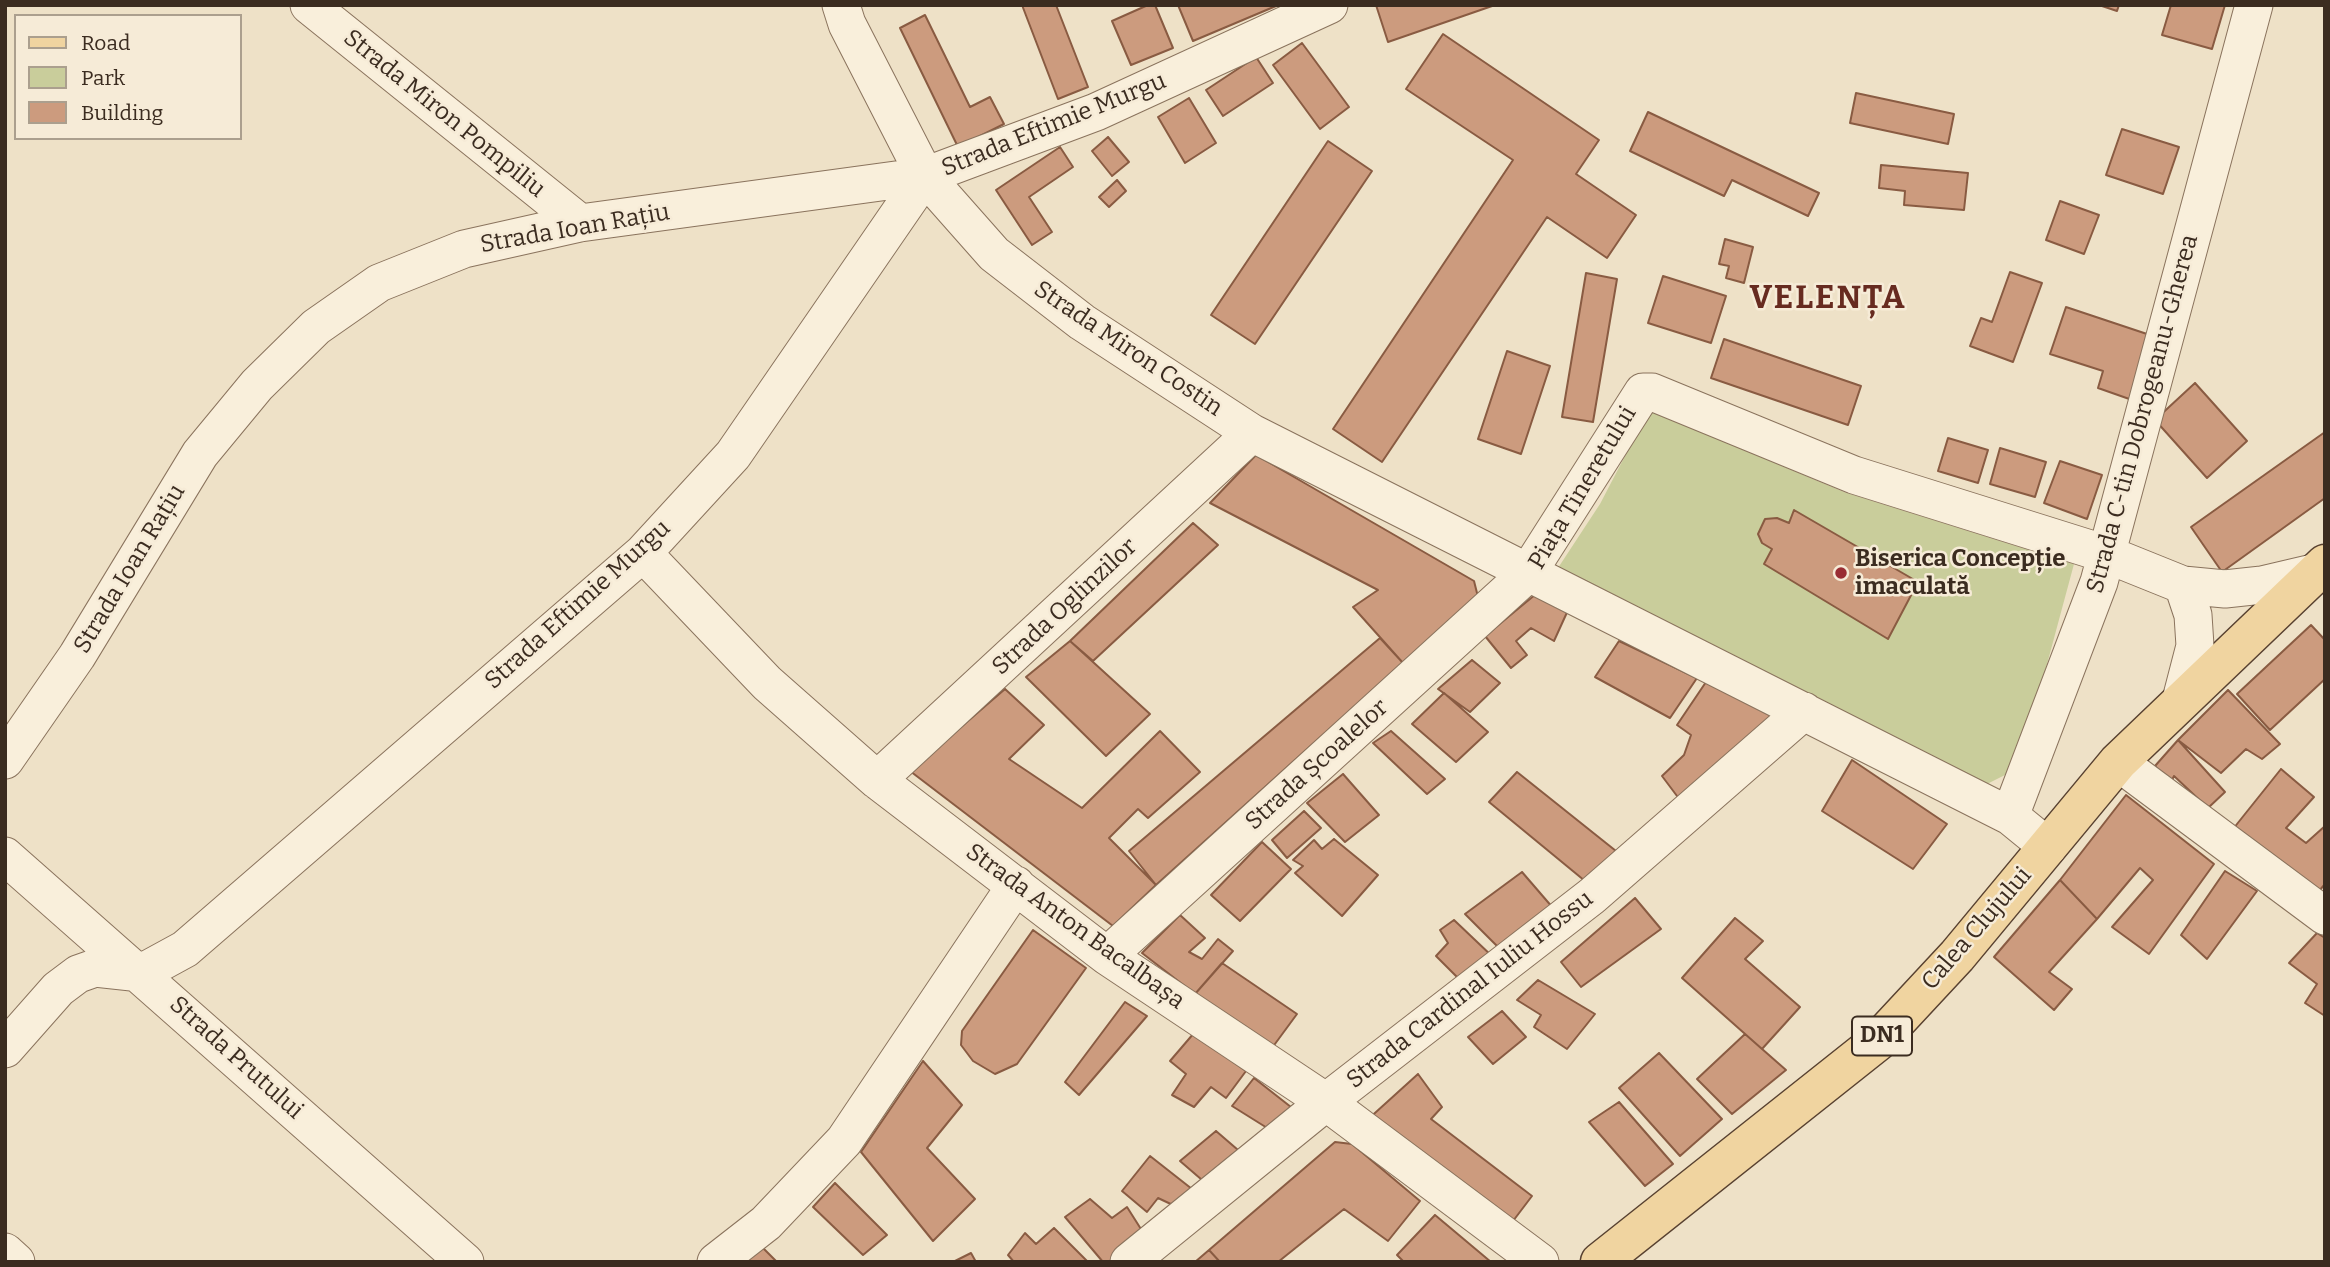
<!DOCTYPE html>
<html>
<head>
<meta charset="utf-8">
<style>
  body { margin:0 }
  #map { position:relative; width:2330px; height:1267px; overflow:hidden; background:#eee1c7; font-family:Bitter,serif }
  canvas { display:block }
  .frame { position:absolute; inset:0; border:7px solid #3b2c20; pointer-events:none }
  .legend { position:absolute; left:14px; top:14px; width:228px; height:126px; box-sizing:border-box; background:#f6ebd7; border:2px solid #ab9f8e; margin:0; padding:9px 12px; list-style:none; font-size:21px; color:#3b2c20 }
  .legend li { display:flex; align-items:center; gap:14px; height:35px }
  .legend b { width:35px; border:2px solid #ab9f8e }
</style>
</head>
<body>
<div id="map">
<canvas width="2330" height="1267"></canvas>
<div class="frame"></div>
<ul class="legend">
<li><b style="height:9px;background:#f0d4a0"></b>Road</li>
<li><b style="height:19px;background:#c9cd9b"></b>Park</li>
<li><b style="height:19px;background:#cc9b7e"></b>Building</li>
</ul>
</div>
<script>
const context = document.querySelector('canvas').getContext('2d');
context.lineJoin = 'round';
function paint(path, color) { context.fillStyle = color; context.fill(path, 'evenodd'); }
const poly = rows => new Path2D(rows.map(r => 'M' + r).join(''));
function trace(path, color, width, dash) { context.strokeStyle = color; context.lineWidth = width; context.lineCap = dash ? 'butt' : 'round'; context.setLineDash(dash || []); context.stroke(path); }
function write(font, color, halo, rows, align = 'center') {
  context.font = font + ' Bitter,serif'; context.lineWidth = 5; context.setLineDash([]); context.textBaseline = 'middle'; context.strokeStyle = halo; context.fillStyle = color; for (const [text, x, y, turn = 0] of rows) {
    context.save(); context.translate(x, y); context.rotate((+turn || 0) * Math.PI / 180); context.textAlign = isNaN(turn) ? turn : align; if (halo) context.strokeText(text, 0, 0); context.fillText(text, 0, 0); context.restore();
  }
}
paint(poly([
  [1649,410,1844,492,2074,564,2019,768,1987,784,1556,571,1600,504]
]), '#c9cd9b');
const building = poly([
  [1022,5,1056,5,1088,87,1058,99,1022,5],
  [1148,5,1155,5,1173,48,1131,65,1112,21,1148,5],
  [1178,5,1276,5,1276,6,1193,41,1178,5],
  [1376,5,1495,5,1388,42,1376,5],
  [2099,5,2119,5,2117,11,2099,5],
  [2171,5,2225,5,2212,49,2162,35,2171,5],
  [925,15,970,107,990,97,1004,124,958,147,900,28,925,15],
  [1443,34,1599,140,1576,174,1636,215,1607,258,1547,217,1382,462,1333,429,1513,160,1406,89,1443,34],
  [1302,43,1349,107,1320,129,1273,65,1302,43],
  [1256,57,1273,83,1223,116,1206,90,1256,57],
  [1856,93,1954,114,1948,144,1850,123,1856,93],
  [1189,98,1216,143,1185,163,1158,117,1189,98],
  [1648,112,1819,193,1808,216,1732,180,1724,196,1630,151,1648,112],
  [2122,129,2179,147,2163,194,2106,175,2122,129],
  [1108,137,1129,162,1112,176,1092,151,1108,137],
  [1328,141,1372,171,1255,344,1211,315,1328,141],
  [1060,147,1073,167,1029,197,1052,232,1032,245,996,190,1060,147],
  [1881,165,1968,173,1964,210,1904,205,1905,191,1879,188,1881,165],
  [1117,180,1126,191,1109,207,1099,197,1117,180],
  [2060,201,2099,215,2084,254,2046,240,2060,201],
  [1725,239,1753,247,1744,283,1726,278,1729,266,1719,264,1725,239],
  [2010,272,2042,283,2013,362,1970,346,1981,318,1992,322,2010,272],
  [1586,273,1617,279,1593,422,1562,417,1586,273],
  [1663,276,1726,296,1711,343,1648,323,1663,276],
  [2066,307,2156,337,2135,401,2098,388,2103,371,2050,354,2066,307],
  [1724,339,1861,386,1848,425,1711,378,1724,339],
  [1507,351,1550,366,1521,454,1478,439,1507,351],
  [2195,383,2247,441,2207,478,2155,420,2195,383],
  [2325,432,2325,498,2222,572,2191,527,2325,432],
  [1948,438,1988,450,1978,483,1938,471,1948,438],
  [2000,448,2046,462,2035,497,1990,484,2000,448],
  [1256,455,1474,581,1478,597,1403,663,1353,607,1378,590,1210,503,1256,455],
  [2060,461,2102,475,2087,519,2044,503,2060,461],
  [1794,510,1918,582,1888,639,1764,564,1772,549,1762,543,1758,534,1765,519,1777,518,1789,523,1794,510],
  [1193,523,1218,545,1093,661,1070,641,1193,523],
  [1536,594,1569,608,1554,641,1531,628,1516,641,1527,655,1511,668,1485,636,1536,594],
  [2311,625,2325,640,2325,679,2270,730,2237,694,2311,625],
  [1380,638,1403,663,1156,885,1129,851,1380,638],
  [1070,641,1150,714,1106,756,1026,677,1070,641],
  [1619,641,1697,678,1670,718,1595,677,1619,641],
  [1472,660,1500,683,1470,712,1438,689,1472,660],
  [1706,682,1772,711,1771,726,1680,800,1662,776,1684,755,1691,735,1677,725,1706,682],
  [1005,689,1044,725,1009,759,1082,808,1160,731,1200,772,1148,818,1138,809,1109,838,1156,885,1113,926,910,771,1005,689],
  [2228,690,2280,744,2262,759,2246,749,2221,773,2178,740,2228,690],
  [1444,693,1488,732,1456,762,1412,724,1444,693],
  [1391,731,1445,779,1427,794,1373,743,1391,731],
  [2178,740,2225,792,2208,808,2174,776,2170,784,2155,766,2178,740],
  [1852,760,1947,824,1913,869,1822,811,1852,760],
  [2281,769,2314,797,2286,828,2306,843,2325,826,2325,884,2319,891,2233,829,2281,769],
  [1517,772,1621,855,1585,881,1489,802,1517,772],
  [1343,774,1379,815,1345,842,1307,803,1343,774],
  [2126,795,2214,864,2149,954,2112,927,2153,880,2140,868,2097,919,2060,880,2126,795],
  [1304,811,1321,828,1287,858,1272,840,1304,811],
  [1334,839,1378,875,1342,916,1295,873,1303,866,1293,860,1314,840,1322,849,1334,839],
  [1262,842,1291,869,1240,921,1211,895,1262,842],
  [2225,871,2257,891,2207,959,2181,935,2225,871],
  [1522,872,1553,908,1501,950,1465,914,1522,872],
  [2060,880,2097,919,2049,972,2072,989,2054,1010,1994,957,2060,880],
  [1635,898,1661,929,1581,987,1561,962,1635,898],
  [1180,915,1205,938,1189,952,1202,959,1218,939,1233,951,1195,994,1142,953,1180,915],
  [1735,918,1763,941,1745,959,1800,1007,1762,1049,1682,978,1735,918],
  [1454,920,1494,958,1465,985,1436,956,1448,943,1440,930,1454,920],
  [1033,930,1086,968,1017,1064,995,1074,973,1061,961,1045,962,1031,1033,930],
  [2317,933,2325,938,2325,1016,2305,1003,2317,984,2289,963,2317,933],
  [1222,963,1297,1014,1272,1048,1195,994,1222,963],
  [1538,980,1595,1014,1567,1049,1534,1027,1541,1015,1517,1000,1538,980],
  [1125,1002,1147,1016,1079,1095,1065,1082,1125,1002],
  [1502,1011,1526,1037,1493,1064,1468,1037,1502,1011],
  [1194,1033,1246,1071,1226,1098,1211,1087,1194,1107,1172,1095,1186,1074,1170,1061,1194,1033],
  [1745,1034,1786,1070,1732,1114,1697,1079,1745,1034],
  [1659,1053,1722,1119,1680,1156,1619,1088,1659,1053],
  [923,1061,962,1105,927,1148,975,1199,933,1241,861,1152,923,1061],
  [1418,1074,1442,1107,1431,1119,1532,1196,1510,1225,1365,1122,1418,1074],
  [1254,1078,1296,1111,1272,1131,1232,1106,1254,1078],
  [1619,1102,1673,1164,1645,1186,1589,1122,1619,1102],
  [1216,1131,1245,1156,1209,1186,1180,1161,1216,1131],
  [1335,1142,1352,1144,1420,1201,1388,1241,1344,1209,1278,1262,1220,1262,1209,1250,1335,1142],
  [1150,1156,1192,1189,1175,1206,1158,1198,1147,1212,1122,1191,1150,1156],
  [835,1183,887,1235,863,1255,813,1207,835,1183],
  [1090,1199,1112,1218,1127,1207,1146,1237,1118,1262,1103,1262,1065,1217,1090,1199],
  [1435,1215,1491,1262,1404,1262,1397,1255,1435,1215],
  [1054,1228,1088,1262,1014,1262,1008,1255,1025,1233,1036,1244,1054,1228],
  [760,1245,777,1262,742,1262,760,1245],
  [1209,1250,1220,1262,1195,1262,1209,1250],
  [971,1253,976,1262,953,1262,971,1253]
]);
paint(building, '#cc9b7e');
trace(building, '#895b42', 2);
const street = poly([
  [309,5,580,223],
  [841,5,847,24,925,176,994,254,1082,322,1252,433,2010,816,2048,847],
  [643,553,767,683,877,780,1107,956,1326,1102,1540,1262],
  [2181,700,2195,646,2193,615,2183,585],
  [5,760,77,656,200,454,257,385,316,327,379,283,464,249,580,223,925,176,1096,112,1329,5],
  [2118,762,2325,916],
  [877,780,1252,433],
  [2010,816,2099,582,2254,5],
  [5,856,465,1262],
  [1107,956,1527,574,1643,392,1652,392,1854,475,2106,554,2183,585,2225,589,2262,585,2313,573],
  [5,1049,58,989,78,974,95,968,141,973,185,949,643,553,733,455,925,176],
  [5,1252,16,1262],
  [716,1262,766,1223,844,1141,1016,885],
  [1129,1262,1326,1102,1592,896,1804,711]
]);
const primary = poly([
  [1600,1262,1877,1042,1957,956,2118,762,2325,564]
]);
trace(street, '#8a735d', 39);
trace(primary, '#584130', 41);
trace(street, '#f9efdb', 37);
trace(primary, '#f0d4a0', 38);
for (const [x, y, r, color] of [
  [1841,573,7,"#992d33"]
]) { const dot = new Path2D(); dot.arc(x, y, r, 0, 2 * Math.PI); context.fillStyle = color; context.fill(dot); trace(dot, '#f6ebd7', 2.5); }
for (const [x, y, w] of [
  [1882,1036,60]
]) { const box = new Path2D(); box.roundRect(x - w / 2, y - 19.5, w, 39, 5); context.fillStyle = '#f6ebd7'; context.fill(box); trace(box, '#3b2c20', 2); }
write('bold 23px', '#3b2c20', null, [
  ["DN1",1882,1036]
]);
write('24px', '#3b2c20', '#f6ebd7', [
  ["Strada Miron Pompiliu",444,114,39],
  ["Strada Eftimie Murgu",1054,125,-22],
  ["Strada Ioan Rațiu",575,229,-10],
  ["Strada Miron Costin",1128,349,34],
  ["Strada C-tin Dobrogeanu-Gherea",2143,414,-75],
  ["Piața Tineretului",1583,488,-59],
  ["Strada Ioan Rațiu",130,569,-59],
  ["Strada Eftimie Murgu",578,605,-42],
  ["Strada Oglinzilor",1065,607,-43],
  ["Strada Școalelor",1317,765,-42],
  ["Strada Anton Bacalbașa",1075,927,36],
  ["Calea Clujului",1977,929,-49],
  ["Strada Cardinal Iuliu Hossu",1470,990,-38],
  ["Strada Prutului",236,1058,42]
]);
write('bold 24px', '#3b2c20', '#f6ebd7', [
  ["Biserica Concepție",1855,559],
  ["imaculată",1855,587]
], 'left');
context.letterSpacing = '2px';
write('bold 32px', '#672b20', '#f6ebd7', [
  ["VELENȚA",1828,299]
]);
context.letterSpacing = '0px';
</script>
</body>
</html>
